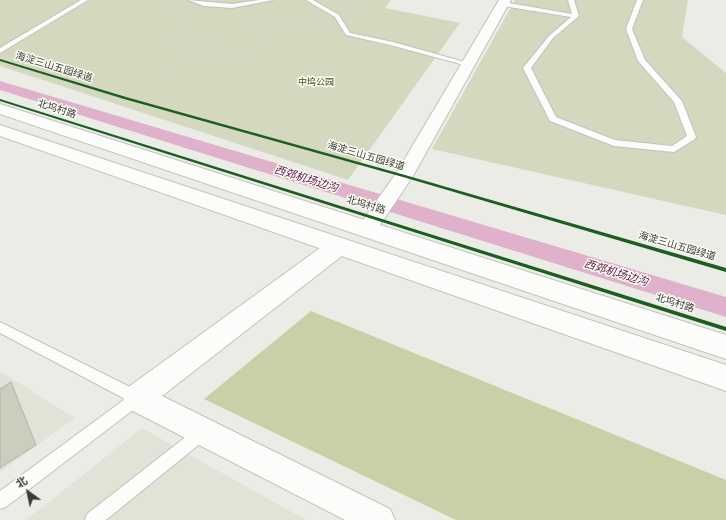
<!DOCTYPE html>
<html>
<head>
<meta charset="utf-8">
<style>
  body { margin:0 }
  #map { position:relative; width:726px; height:520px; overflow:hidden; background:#ecece7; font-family:Inter,"Noto Sans SC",sans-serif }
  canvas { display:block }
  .north { position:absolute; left:8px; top:472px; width:40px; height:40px; -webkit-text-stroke:3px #fafcf2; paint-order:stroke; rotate:327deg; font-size:11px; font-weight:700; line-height:16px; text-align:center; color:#3a3b37 }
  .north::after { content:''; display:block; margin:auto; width:14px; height:18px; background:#3a3b37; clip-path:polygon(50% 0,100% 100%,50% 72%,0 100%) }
</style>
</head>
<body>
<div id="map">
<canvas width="726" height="520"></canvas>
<div class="north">北</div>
</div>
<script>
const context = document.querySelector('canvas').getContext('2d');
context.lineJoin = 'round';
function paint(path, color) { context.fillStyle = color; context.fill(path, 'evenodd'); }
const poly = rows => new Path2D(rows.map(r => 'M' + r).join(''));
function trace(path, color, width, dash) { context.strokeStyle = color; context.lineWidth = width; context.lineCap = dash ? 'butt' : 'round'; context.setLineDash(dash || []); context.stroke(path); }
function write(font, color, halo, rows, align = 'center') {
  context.font = font + ' Inter,"Noto Sans SC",sans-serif'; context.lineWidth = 3; context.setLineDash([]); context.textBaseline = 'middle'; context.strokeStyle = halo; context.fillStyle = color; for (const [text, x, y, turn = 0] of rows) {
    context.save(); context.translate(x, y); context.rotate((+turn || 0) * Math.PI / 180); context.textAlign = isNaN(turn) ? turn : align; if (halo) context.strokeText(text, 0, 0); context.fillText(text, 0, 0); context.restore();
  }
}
paint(poly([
  [0,371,75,418,0,472],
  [142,428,306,520,26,520]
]), '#e1e3d7');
paint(poly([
  [0,0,391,0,385,8,460,23,348,180,0,66],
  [515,0,688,0,682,37,726,73,726,215,432,149]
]), '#d4d8be');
paint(poly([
  [311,311,726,480,726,520,456,520,204,399]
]), '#c9cfa6');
paint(poly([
  [0,81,726,297,726,317,0,90,0,81]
]), '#dfb1cb');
const building = poly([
  [11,382,36,445,0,468,0,389,11,382]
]);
paint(building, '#cbcebd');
trace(building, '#b3b3af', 1);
const service = poly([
  [81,0,88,0,0,53,0,48,81,0],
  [188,0,232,4,259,0,273,0,232,8,204,6,188,0],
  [306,0,313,0,339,15,350,33,393,42,472,64,468,66,390,45,346,35,335,17,306,0],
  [568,0,574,0,579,16,553,38,531,68,556,117,615,140,672,146,687,136,674,102,638,61,626,29,637,0,643,0,632,29,645,60,682,101,696,137,695,139,674,152,614,146,550,121,523,68,549,36,571,17,503,6,500,4,503,2,572,14,568,0],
  [0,322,142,393,144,398,142,403,6,507,0,509,0,491,125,399,0,333,0,322],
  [202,426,207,428,209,433,207,438,106,520,85,520,87,514,197,428,202,426]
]);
const minor = poly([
  [499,0,511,0,413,176,374,234,367,237,360,234,357,229,360,224,397,172,499,0],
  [339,238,347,240,350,246,347,252,162,396,390,509,395,520,345,520,127,408,123,398,127,388,331,240,339,238]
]);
const secondary = poly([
  [0,104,726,335,726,359,0,114,0,104],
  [0,125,726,365,726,391,0,136,0,125]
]);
trace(service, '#c1c2be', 2);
trace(minor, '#c1c2be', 2);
trace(secondary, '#c1c2be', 2);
trace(poly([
  [349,14,363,5,358,0],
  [267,23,290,20,323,22],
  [229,53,252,48,268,38,275,31,267,23,247,19,245,15],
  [158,76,181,61,229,53,221,44,203,38,182,40,170,35,186,22,184,14,172,4,178,0]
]), '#d8d8d7', 1.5, [2, 2]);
paint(service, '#fcfcfb');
paint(minor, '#fcfcfb');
paint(secondary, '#fcfcfb');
paint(poly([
  [0,59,126,97,405,175,726,268,726,272,403,177,124,99,0,61,0,59],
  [0,99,726,327,726,331,0,101,0,99]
]), '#1b5e20');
write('9px', '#464d18', '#fafcf2', [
  ["中坞公园",316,82]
]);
write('10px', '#3a3b37', '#fafcf2', [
  ["海淀三山五园绿道",54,67,17],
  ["北坞村路",57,109,18],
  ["海淀三山五园绿道",366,156,16],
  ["北坞村路",366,205,17],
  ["海淀三山五园绿道",677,246,16],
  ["北坞村路",675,303,18]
]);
write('italic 11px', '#5e1147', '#fafcf2', [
  ["西郊机场边沟",306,179,17],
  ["西郊机场边沟",616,273,17]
]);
</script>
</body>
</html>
